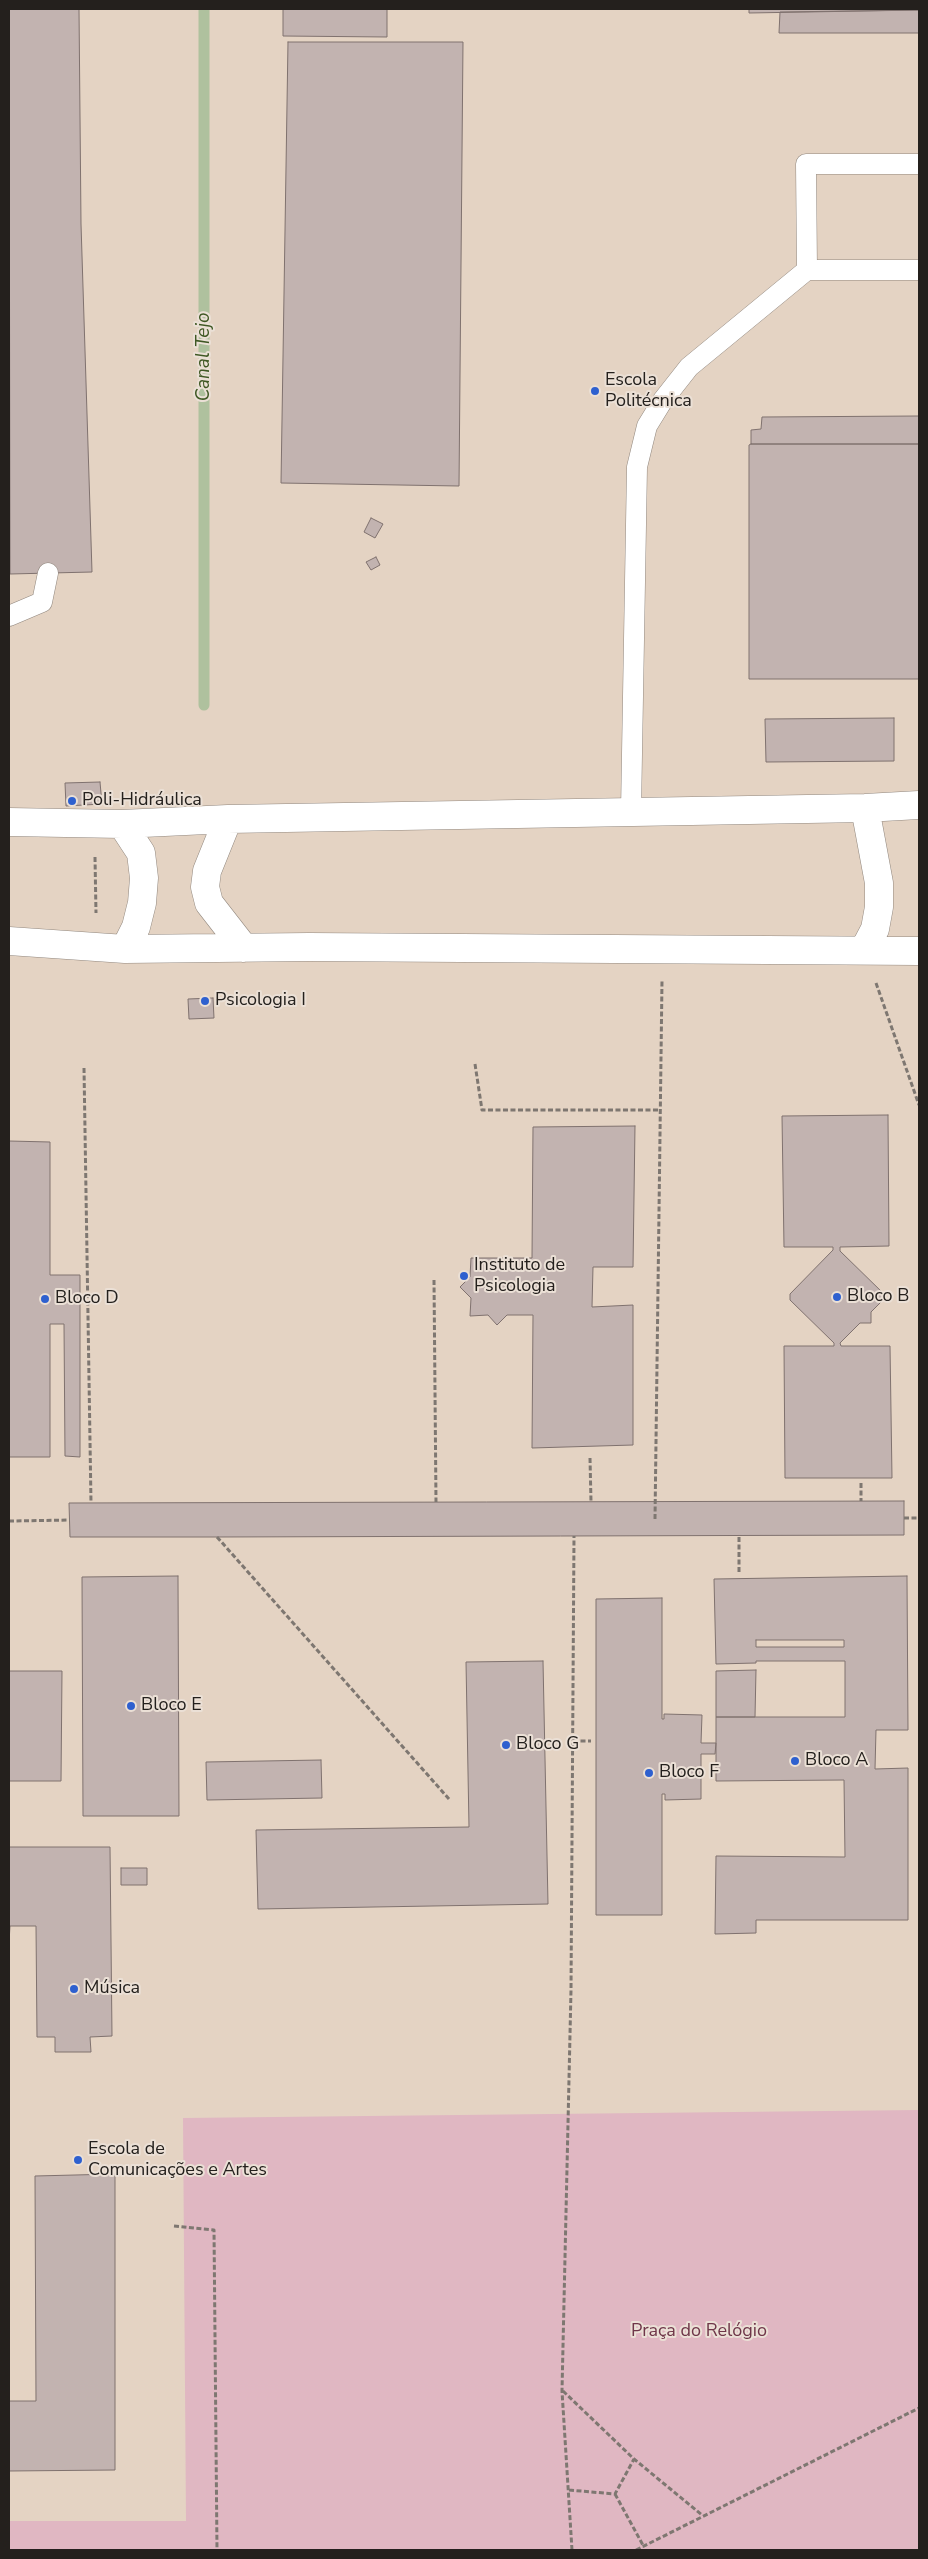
<!DOCTYPE html>
<html>
<head>
<meta charset="utf-8">
<style>
  body { margin:0 }
  #map { position:relative; width:928px; height:2559px; overflow:hidden; background:#ebe0d6; font-family:"Nunito Sans",sans-serif }
  canvas { display:block }
  .frame { position:absolute; inset:0; border:10px solid #24201d; pointer-events:none }
</style>
</head>
<body>
<div id="map">
<canvas width="928" height="2559"></canvas>
<div class="frame"></div>
</div>
<script>
const context = document.querySelector('canvas').getContext('2d');
context.lineJoin = 'round';
function paint(path, color) { context.fillStyle = color; context.fill(path, 'evenodd'); }
const poly = rows => new Path2D(rows.map(r => 'M' + r).join(''));
function trace(path, color, width, dash) { context.strokeStyle = color; context.lineWidth = width; context.lineCap = dash ? 'butt' : 'round'; context.setLineDash(dash || []); context.stroke(path); }
function write(font, color, halo, rows, align = 'center') {
  context.font = font + ' "Nunito Sans",sans-serif'; context.lineWidth = 4; context.setLineDash([]); context.textBaseline = 'middle'; context.strokeStyle = halo; context.fillStyle = color; for (const [text, x, y, turn = 0] of rows) {
    context.save(); context.translate(x, y); context.rotate((+turn || 0) * Math.PI / 180); context.textAlign = isNaN(turn) ? turn : align; if (halo) context.strokeText(text, 0, 0); context.fillText(text, 0, 0); context.restore();
  }
}
paint(poly([
  [9,9,919,9,919,2550,9,2550]
]), '#e4d3c3');
paint(poly([
  [919,2110,919,2550,9,2550,9,2521,186,2521,183,2118]
]), '#e0b7c2');
trace(poly([
  [204,9,204,705]
]), '#afc19e', 11);
const building = poly([
  [9,9,79,9,81,224,92,572,10,574,9,9],
  [283,9,387,9,387,37,283,36,283,9],
  [749,9,919,9,919,10,749,13,749,9],
  [919,10,919,33,779,33,780,12,919,10],
  [288,42,463,42,459,486,281,483,288,42],
  [919,416,919,444,751,444,751,430,761,429,762,417,919,416],
  [751,444,919,444,919,679,749,679,749,445,751,444],
  [371,518,383,524,375,538,364,532,371,518],
  [376,557,380,565,371,570,366,562,376,557],
  [894,718,894,761,766,762,765,719,894,718],
  [100,782,102,804,66,806,65,783,100,782],
  [213,998,214,1018,189,1019,188,999,213,998],
  [888,1115,889,1246,840,1247,840,1251,883,1293,884,1299,871,1312,871,1323,860,1323,840,1343,841,1346,890,1346,892,1478,785,1478,784,1346,834,1346,834,1343,790,1300,790,1294,833,1250,833,1247,784,1247,782,1116,888,1115],
  [635,1126,633,1267,593,1267,592,1307,633,1305,633,1445,532,1448,533,1315,507,1315,497,1325,488,1315,470,1316,471,1298,460,1287,470,1277,471,1258,532,1258,533,1127,635,1126],
  [9,1141,50,1142,50,1275,80,1275,80,1457,65,1456,64,1324,50,1324,50,1457,9,1457,9,1141],
  [904,1501,904,1535,217,1537,70,1537,69,1503,904,1501],
  [178,1576,179,1816,83,1816,82,1577,178,1576],
  [907,1576,908,1730,876,1730,875,1769,908,1768,908,1920,756,1920,756,1933,715,1934,716,1856,845,1857,844,1780,716,1781,716,1717,845,1717,845,1661,756,1661,756,1663,716,1664,714,1579,907,1576],
  [756,1640,844,1640,844,1647,756,1647,756,1640],
  [662,1598,662,1719,664,1719,664,1714,702,1715,701,1743,716,1743,715,1754,701,1754,701,1799,665,1800,665,1794,662,1794,662,1915,596,1915,596,1599,662,1598],
  [543,1661,548,1904,258,1909,256,1830,469,1827,466,1662,543,1661],
  [756,1670,755,1717,716,1717,716,1671,756,1670],
  [9,1671,62,1671,61,1781,9,1781,9,1671],
  [321,1760,322,1798,207,1800,206,1762,321,1760],
  [9,1847,110,1847,112,2036,90,2037,91,2052,55,2052,55,2037,37,2037,36,1926,10,1926,9,1942,9,1847],
  [121,1868,147,1868,147,1885,121,1885,121,1868],
  [115,2174,115,2470,9,2471,9,2401,36,2401,35,2176,115,2174]
]);
paint(building, '#c2b3b0');
trace(building, '#80726f', 1);
const service = poly([
  [919,164,806,164,807,270,919,270],
  [9,616,42,602,48,573],
  [631,811,637,467,647,426,663,400,689,367,807,270]
]);
const tertiary = poly([
  [228,819,207,871,205,887,209,903,244,948],
  [9,822,122,824,228,819,865,808,919,805],
  [122,824,141,853,144,878,142,903,136,927,125,949],
  [9,941,125,949,309,947,919,951],
  [864,950,875,929,879,907,879,883,865,808]
]);
trace(service, '#92887f', 21);
trace(tertiary, '#92887f', 29);
trace(poly([
  [95,857,96,913],
  [876,983,919,1105],
  [475,1064,482,1110,660,1110],
  [84,1068,91,1503],
  [434,1280,436,1502],
  [590,1458,591,1502],
  [861,1483,861,1501],
  [904,1518,919,1518],
  [655,1519,662,981],
  [9,1521,70,1520],
  [217,1537,449,1799],
  [739,1572,739,1535],
  [573,1741,591,1741],
  [174,2226,214,2230,217,2550],
  [563,2391,634,2459,702,2515],
  [569,2490,615,2494,634,2459],
  [615,2494,644,2547],
  [572,2550,562,2391,571,1990,574,1536],
  [636,2550,919,2408]
]), '#7e7771', 3, [5, 2.5]);
trace(service, '#fff', 20);
trace(tertiary, '#fff', 28);
for (const [x, y, r, color] of [
  [595,391,5,"#2e60cf"],
  [72,801,5,"#2e60cf"],
  [205,1001,5,"#2e60cf"],
  [464,1276,5,"#2e60cf"],
  [837,1297,5,"#2e60cf"],
  [45,1299,5,"#2e60cf"],
  [131,1706,5,"#2e60cf"],
  [506,1745,5,"#2e60cf"],
  [795,1761,5,"#2e60cf"],
  [649,1773,5,"#2e60cf"],
  [74,1989,5,"#2e60cf"],
  [78,2160,5,"#2e60cf"]
]) { const dot = new Path2D(); dot.arc(x, y, r, 0, 2 * Math.PI); context.fillStyle = color; context.fill(dot); trace(dot, '#ebe0d6', 2); }
write('18px', '#24201d', '#ebe0d6', [
  ["Escola",605,381],
  ["Politécnica",605,402],
  ["Poli-Hidráulica",82,801],
  ["Psicologia I",215,1001],
  ["Instituto de",474,1266],
  ["Psicologia",474,1287],
  ["Bloco B",847,1297],
  ["Bloco D",55,1299],
  ["Bloco E",141,1706],
  ["Bloco G",516,1745],
  ["Bloco A",805,1761],
  ["Bloco F",659,1773],
  ["Música",84,1989],
  ["Escola de",88,2150],
  ["Comunicações e Artes",88,2171]
], 'left');
write('18px', '#6f3649', '#ebe0d6', [
  ["Praça do Relógio",699,2332]
]);
write('italic 19px', '#3f5824', '#ebe0d6', [
  ["Canal Tejo",204,357,-90]
]);
</script>
</body>
</html>
